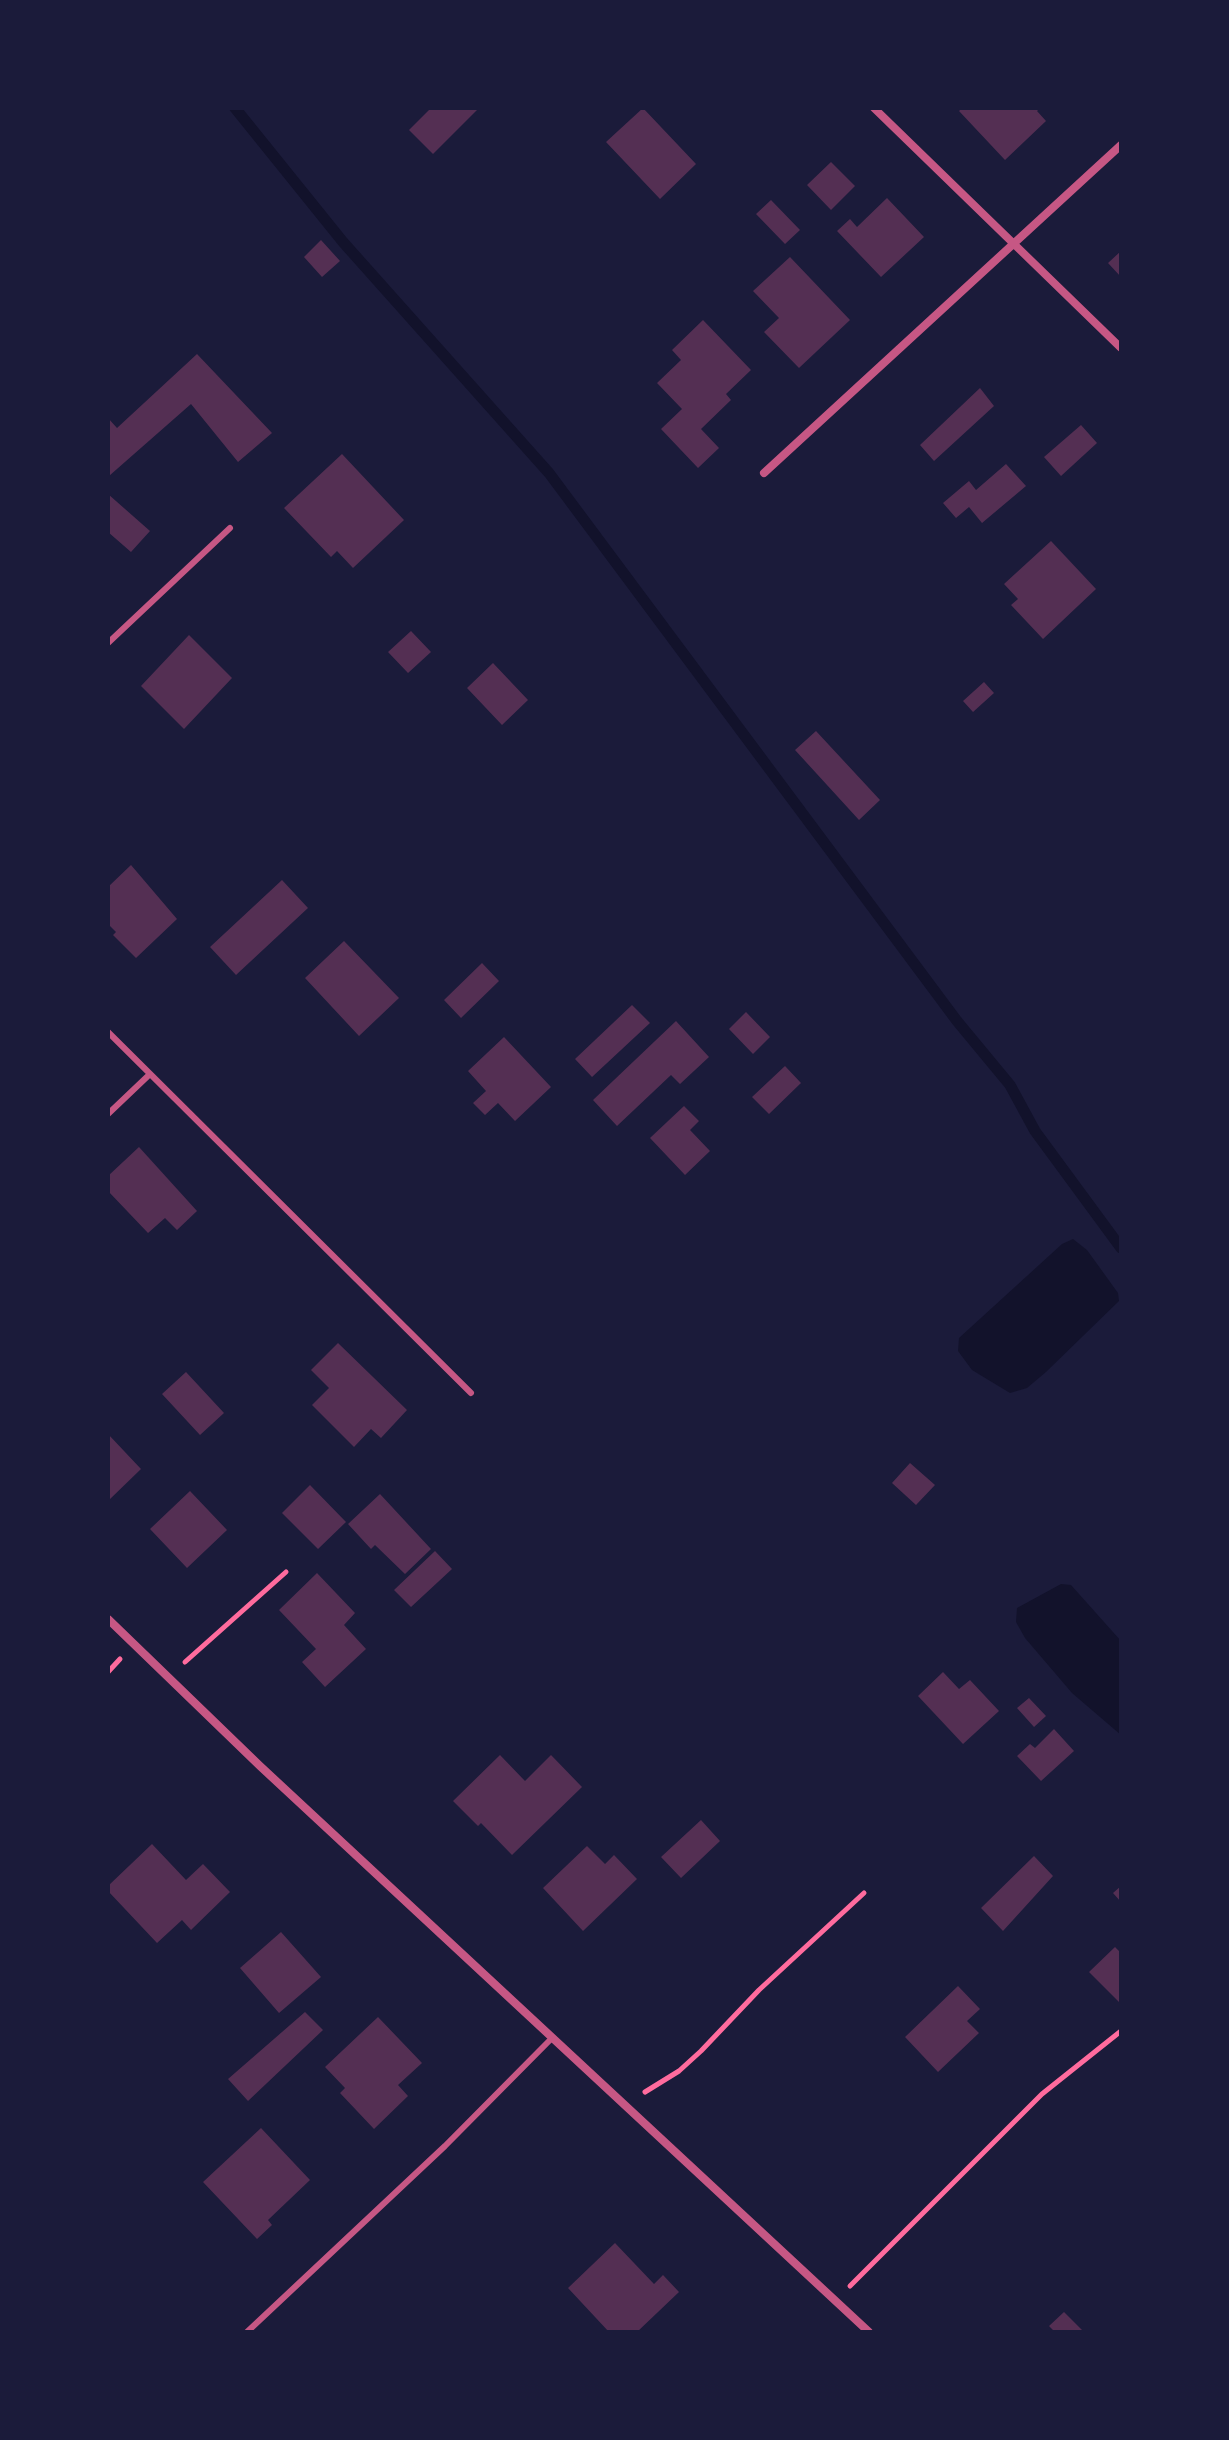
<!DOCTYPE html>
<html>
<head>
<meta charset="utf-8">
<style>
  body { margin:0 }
  #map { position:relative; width:1229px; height:2440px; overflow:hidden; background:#1b1b3a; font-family:Arial,sans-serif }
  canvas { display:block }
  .frame { position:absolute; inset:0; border:110px solid #1b1b3a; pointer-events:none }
</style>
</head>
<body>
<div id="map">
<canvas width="1229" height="2440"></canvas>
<div class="frame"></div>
</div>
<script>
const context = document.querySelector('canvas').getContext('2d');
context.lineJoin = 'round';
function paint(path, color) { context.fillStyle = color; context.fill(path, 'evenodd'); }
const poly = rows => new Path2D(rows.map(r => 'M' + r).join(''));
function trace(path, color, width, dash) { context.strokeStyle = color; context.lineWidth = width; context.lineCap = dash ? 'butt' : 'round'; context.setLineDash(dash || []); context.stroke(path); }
paint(poly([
  [1073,1239,1087,1250,1118,1293,1119,1301,1046,1372,1027,1388,1010,1393,972,1370,958,1351,959,1338,1062,1244],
  [1061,1584,1071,1585,1121,1641,1121,1735,1072,1693,1025,1638,1016,1622,1017,1608]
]), '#12122b');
trace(poly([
  [235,108,343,242,549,473,957,1021,1010,1085,1035,1131,1121,1248]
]), '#12122b', 11);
paint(poly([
  [431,108,479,108,433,154,409,130],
  [643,108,696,164,660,199,606,142],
  [962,108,1040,108,1037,111,1046,121,1005,160,959,111],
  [831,162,855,186,831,210,807,185],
  [887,198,924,237,881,277,837,231,850,219,857,227],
  [771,200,800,230,785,244,756,214],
  [321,240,340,261,322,277,304,257],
  [1121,251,1121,277,1108,263],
  [790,257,850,320,799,368,764,332,779,318,753,291],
  [703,320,751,370,726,394,731,400,701,429,719,448,698,468,661,429,682,409,657,383,681,360,672,350],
  [197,354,272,433,238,462,191,404,109,476,108,418,117,428],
  [980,388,994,406,934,461,920,445],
  [1081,425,1097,443,1061,476,1044,457],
  [342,454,404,520,353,568,337,551,331,557,284,508],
  [1006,464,1026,486,982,523,969,507,956,518,943,503,969,481,976,490],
  [108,494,150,531,131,552,108,532],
  [1051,541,1096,589,1043,639,1011,605,1018,599,1004,584],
  [411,631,431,652,408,673,388,652],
  [189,635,232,678,184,729,141,686],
  [493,663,528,700,502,725,467,688],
  [984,682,994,693,973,712,963,701],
  [816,731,880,800,859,820,795,750],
  [131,865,177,919,136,958,113,935,116,932,108,924,108,887],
  [282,880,308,908,236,975,210,947],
  [344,941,399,998,359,1036,305,978],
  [482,963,499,981,461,1018,444,1000],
  [632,1005,650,1023,592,1077,575,1059],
  [746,1012,770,1037,753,1054,729,1029],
  [676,1021,709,1057,680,1084,671,1075,617,1126,593,1100],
  [504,1037,551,1087,515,1121,498,1103,485,1115,473,1103,486,1091,468,1071],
  [785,1066,801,1083,769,1114,752,1097],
  [684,1106,699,1121,690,1130,710,1151,685,1175,650,1138],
  [139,1147,197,1211,177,1230,165,1218,148,1233,108,1191,108,1176],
  [338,1343,407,1410,381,1438,371,1429,354,1447,312,1405,329,1388,311,1370],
  [186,1372,224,1413,200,1435,162,1394],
  [108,1434,141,1469,108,1501],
  [910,1463,935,1485,916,1505,892,1483],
  [310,1485,346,1522,318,1549,282,1513],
  [190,1491,227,1530,187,1568,150,1529],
  [380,1494,431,1549,405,1574,375,1545,371,1549,348,1524],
  [435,1551,452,1569,411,1607,394,1590],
  [317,1573,355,1613,344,1625,366,1649,325,1687,302,1662,316,1649,279,1610],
  [943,1672,959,1689,970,1680,999,1711,963,1744,918,1696],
  [1029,1698,1046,1716,1034,1727,1017,1708],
  [1054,1729,1074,1751,1041,1781,1017,1756,1030,1744,1035,1748],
  [500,1755,525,1781,551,1755,582,1787,512,1855,481,1823,478,1826,453,1801],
  [701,1820,720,1841,681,1878,661,1857],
  [152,1844,186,1880,203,1864,230,1892,191,1930,182,1920,157,1943,108,1891,108,1886],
  [587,1846,605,1864,614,1855,637,1879,583,1931,543,1888],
  [1034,1856,1053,1876,1003,1931,981,1908],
  [1121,1886,1121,1902,1113,1893],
  [281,1932,321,1977,279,2013,240,1968],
  [1115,1947,1121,1953,1121,2004,1089,1972],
  [958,1986,980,2009,967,2021,979,2033,938,2072,905,2037],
  [305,2012,323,2030,248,2101,228,2079],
  [378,2017,422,2063,398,2085,408,2096,374,2129,340,2093,345,2088,325,2067],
  [261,2128,310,2180,268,2220,272,2225,257,2239,203,2182],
  [615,2243,654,2284,663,2275,679,2292,637,2332,609,2332,568,2288],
  [1064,2312,1084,2332,1055,2332,1049,2326]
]), '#542f53');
trace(poly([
  [185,1662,286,1572],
  [108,1672,120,1659],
  [645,2092,679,2071,701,2051,759,1990,864,1893],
  [850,2286,1042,2094,1121,2031]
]), '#ff6b9d', 5);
trace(poly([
  [108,643,230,528],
  [108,1032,471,1393],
  [108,1114,150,1074],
  [247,2332,445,2146,552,2038]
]), '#c65784', 6);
trace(poly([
  [874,108,1121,348],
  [764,473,1121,145],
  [108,1619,260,1766,869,2332]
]), '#c65784', 8);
</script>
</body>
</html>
